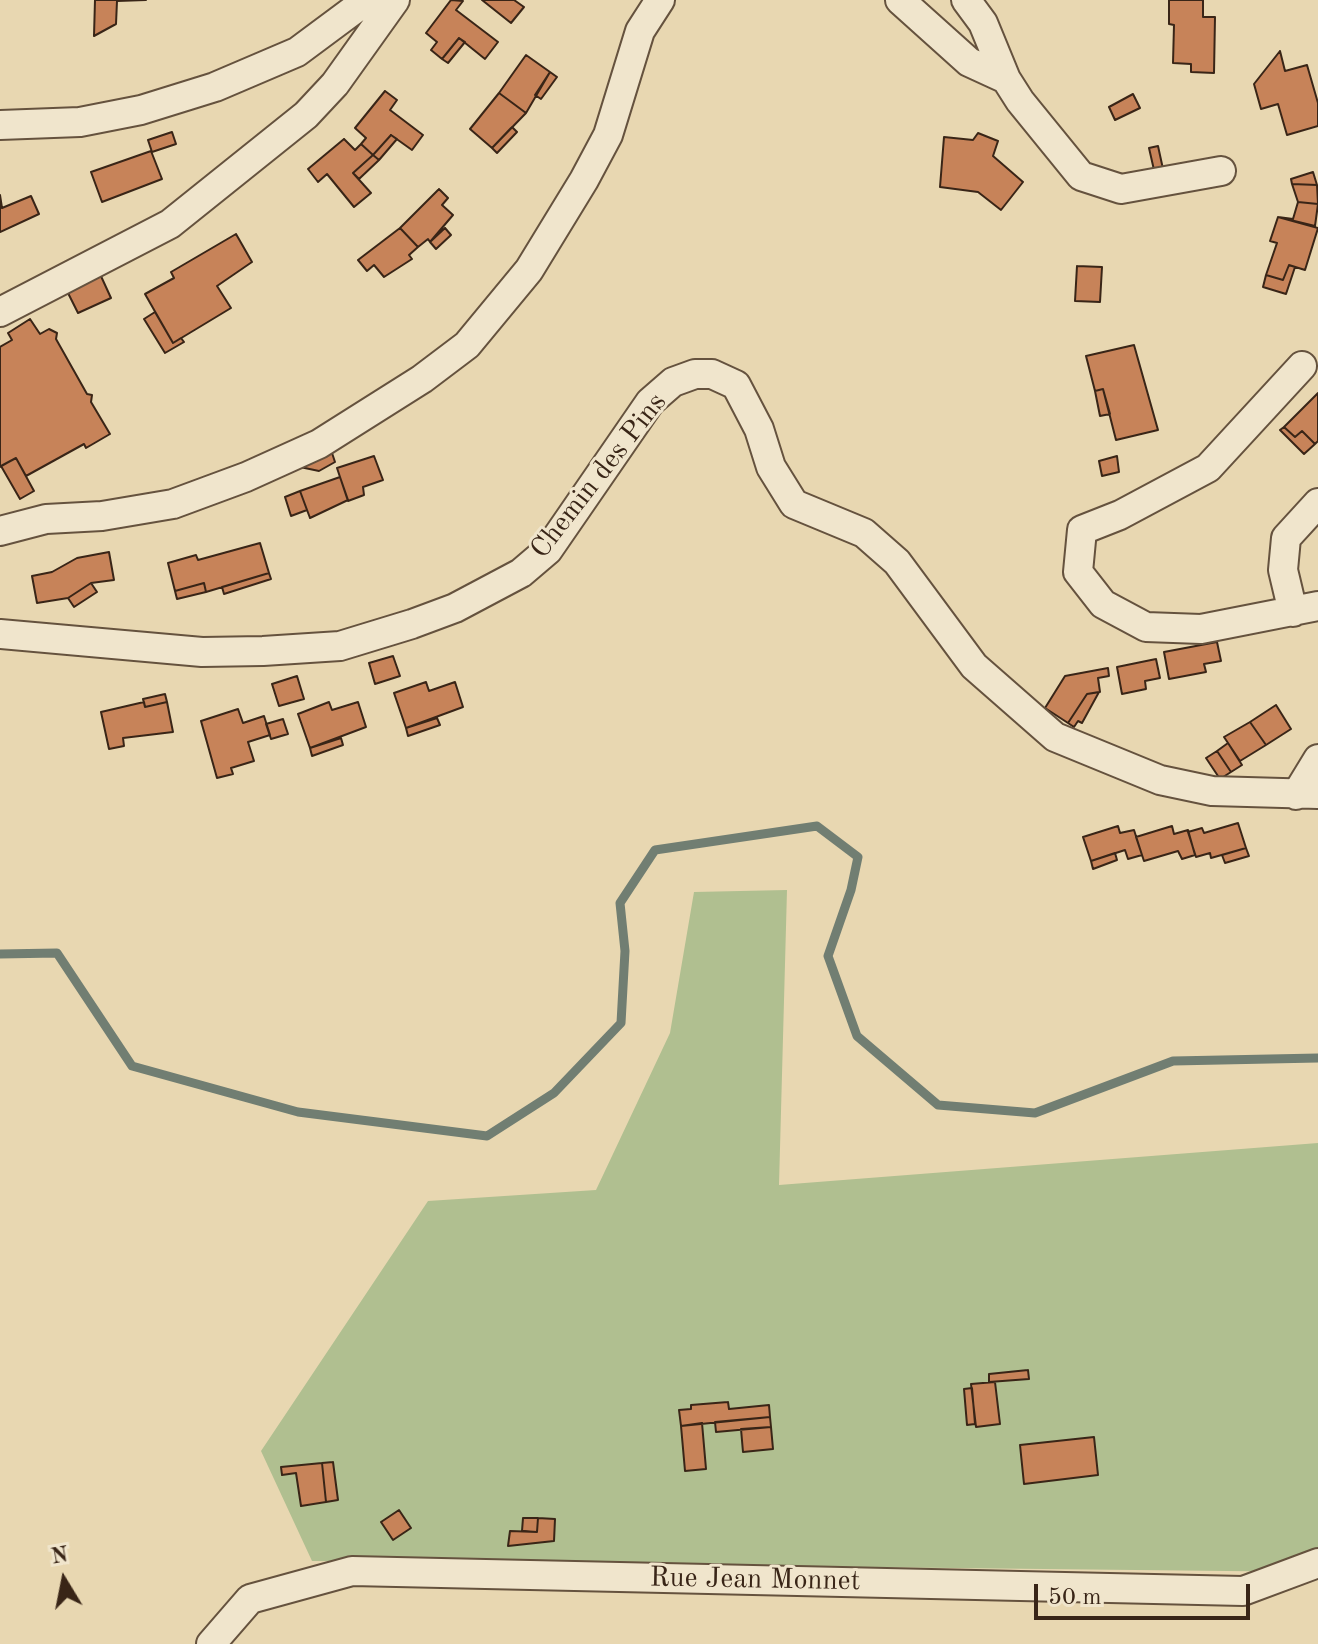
<!DOCTYPE html>
<html>
<head>
<meta charset="utf-8">
<style>
  body { margin:0 }
  #map { position:relative; width:1318px; height:1644px; overflow:hidden; background:#e8d7b1; font-family:"Old Standard TT",serif }
  canvas { display:block }
  .north { position:absolute; left:24px; top:1540px; width:80px; height:80px; -webkit-text-stroke:6px #f0e5cc; paint-order:stroke; rotate:350deg; font-size:22px; font-weight:700; line-height:32px; text-align:center; color:#392517 }
  .north::after { content:''; display:block; margin:auto; width:28px; height:36px; background:#392517; clip-path:polygon(50% 0,100% 100%,50% 72%,0 100%) }
  .scale { position:absolute; left:1034px; top:1584px; width:216px; height:36px; box-sizing:border-box; border:4px solid #392517; border-top:0; padding-left:10px; font-size:24px; line-height:28px; white-space:nowrap; color:#392517; -webkit-text-stroke:6px #f0e5cc; paint-order:stroke }
</style>
</head>
<body>
<div id="map">
<canvas width="1318" height="1644"></canvas>
<div class="north">N</div>
<div class="scale">50 m</div>
</div>
<script>
const context = document.querySelector('canvas').getContext('2d');
context.lineJoin = 'round';
function paint(path, color) { context.fillStyle = color; context.fill(path, 'evenodd'); }
const poly = rows => new Path2D(rows.map(r => 'M' + r).join(''));
function trace(path, color, width, dash) { context.strokeStyle = color; context.lineWidth = width; context.lineCap = dash ? 'butt' : 'round'; context.setLineDash(dash || []); context.stroke(path); }
function write(font, color, halo, rows, align = 'center') {
  context.font = font + ' "Old Standard TT",serif'; context.lineWidth = 6; context.setLineDash([]); context.textBaseline = 'middle'; context.strokeStyle = halo; context.fillStyle = color; for (const [text, x, y, turn = 0] of rows) {
    context.save(); context.translate(x, y); context.rotate((+turn || 0) * Math.PI / 180); context.textAlign = isNaN(turn) ? turn : align; if (halo) context.strokeText(text, 0, 0); context.fillText(text, 0, 0); context.restore();
  }
}
paint(poly([
  [787,890,779,1185,1318,1143,1318,1572,312,1561,261,1451,428,1201,596,1190,670,1033,694,892]
]), '#b0bf90');
trace(poly([
  [0,954,57,953,132,1066,298,1112,487,1136,554,1093,621,1023,625,951,620,903,655,850,817,826,858,857,851,890,828,956,857,1036,938,1105,1035,1113,1173,1061,1318,1058]
]), '#717e72', 9);
const building = poly([
  [95,0,146,0,117,1,116,24,94,36,95,0],
  [451,0,463,1,456,10,498,42,485,59,459,38,442,59,431,50,437,42,426,33,451,0],
  [482,0,514,0,524,7,511,23,482,0],
  [1169,0,1203,0,1203,17,1215,17,1214,73,1191,72,1191,64,1173,63,1174,25,1169,24,1169,0],
  [459,38,465,42,448,63,442,59,459,38],
  [1280,51,1285,71,1307,65,1318,103,1318,126,1287,135,1278,104,1261,109,1254,84,1280,51],
  [526,55,550,72,526,113,499,93,526,55],
  [550,72,557,77,541,99,535,95,550,72],
  [385,91,397,100,390,110,423,135,412,150,391,135,373,155,361,144,366,138,355,128,385,91],
  [499,93,526,113,492,148,470,129,499,93],
  [1133,94,1140,108,1115,120,1109,107,1133,94],
  [512,127,517,132,497,153,492,148,512,127],
  [172,132,176,144,152,152,148,140,172,132],
  [978,133,998,141,993,156,1023,182,1001,210,978,192,940,187,944,137,973,140,978,133],
  [391,135,397,139,379,160,373,155,391,135],
  [344,139,355,150,361,144,373,155,353,173,371,193,354,207,327,174,318,182,308,169,344,139],
  [1158,146,1163,169,1154,170,1149,148,1158,146],
  [151,151,162,179,102,202,91,172,151,151],
  [373,155,379,160,359,179,353,173,373,155],
  [1313,172,1317,185,1292,184,1291,179,1313,172],
  [1292,184,1317,185,1318,204,1298,202,1292,184],
  [439,189,448,198,442,205,453,215,430,242,428,239,418,247,400,228,439,189],
  [0,195,2,208,31,196,39,214,0,232,0,195],
  [1298,202,1318,204,1315,226,1278,217,1293,219,1298,202],
  [1278,217,1318,228,1305,270,1289,265,1283,280,1266,275,1277,243,1270,241,1278,217],
  [400,228,418,247,409,255,412,259,384,277,374,265,367,271,358,260,400,228],
  [445,228,451,235,436,249,430,242,445,228],
  [236,234,252,262,217,286,231,308,173,343,145,294,174,278,171,272,236,234],
  [1289,265,1295,267,1286,294,1263,287,1266,275,1283,280,1289,265],
  [1077,266,1102,267,1100,302,1075,301,1077,266],
  [100,274,111,298,78,313,66,289,100,274],
  [155,312,173,343,181,338,184,342,165,353,144,319,155,312],
  [30,319,40,334,49,329,57,333,56,339,87,394,92,395,91,402,110,434,86,448,84,444,26,476,16,458,0,467,0,347,12,340,8,333,30,319],
  [1134,345,1158,430,1116,440,1103,389,1095,391,1086,356,1134,345],
  [1103,389,1110,414,1100,416,1095,391,1103,389],
  [1318,393,1318,441,1315,444,1302,431,1295,437,1284,427,1318,393],
  [1284,427,1295,437,1302,431,1315,444,1304,454,1280,430,1284,427],
  [331,450,335,462,319,471,300,467,331,450],
  [374,456,383,480,363,487,364,495,348,501,337,468,374,456],
  [1117,456,1119,472,1102,476,1099,461,1117,456],
  [16,458,34,491,20,499,1,466,16,458],
  [340,477,348,500,310,518,300,491,340,477],
  [300,491,307,510,291,516,285,497,300,491],
  [260,543,269,573,206,592,204,583,175,591,168,563,196,555,198,560,260,543],
  [109,552,114,580,91,583,68,598,37,603,32,576,52,572,77,558,109,552],
  [269,573,271,579,224,594,222,587,269,573],
  [91,583,97,592,74,607,68,598,91,583],
  [204,583,206,592,177,599,175,591,204,583],
  [1217,642,1221,661,1204,664,1206,672,1169,679,1164,652,1217,642],
  [393,656,400,676,375,684,369,663,393,656],
  [1156,659,1160,678,1145,681,1146,689,1122,694,1117,667,1156,659],
  [1108,668,1109,676,1098,678,1100,692,1087,694,1068,723,1045,708,1065,676,1108,668],
  [297,676,304,699,279,706,272,684,297,676],
  [426,682,429,691,455,682,463,707,406,728,394,693,426,682],
  [1099,692,1082,723,1078,721,1074,727,1068,723,1087,694,1099,692],
  [165,694,167,702,145,707,143,699,165,694],
  [144,702,145,707,167,702,173,732,123,738,124,746,109,749,101,712,144,702],
  [329,702,332,710,358,702,366,727,310,748,298,714,329,702],
  [1276,705,1291,729,1266,745,1250,722,1276,705],
  [238,709,243,723,264,716,270,735,248,742,254,761,231,768,233,774,217,778,201,721,238,709],
  [437,718,440,725,408,736,406,728,437,718],
  [283,719,288,734,271,739,266,724,283,719],
  [1250,722,1266,745,1240,761,1224,737,1250,722],
  [341,738,343,745,312,756,310,748,341,738],
  [1228,743,1242,765,1231,772,1217,751,1228,743],
  [1217,751,1231,772,1220,779,1206,758,1217,751],
  [1238,823,1246,848,1211,858,1210,853,1196,857,1188,832,1202,828,1204,833,1238,823],
  [1118,826,1120,833,1134,830,1142,855,1128,859,1125,850,1091,861,1083,837,1118,826],
  [1172,826,1174,834,1188,830,1195,855,1182,859,1178,851,1144,861,1136,837,1172,826],
  [1246,848,1249,856,1225,863,1222,855,1246,848],
  [1115,853,1117,860,1093,869,1091,861,1115,853],
  [1028,1370,1029,1379,989,1382,989,1374,1028,1370],
  [995,1382,1000,1424,976,1427,971,1384,995,1382],
  [972,1388,975,1424,967,1425,964,1389,972,1388],
  [728,1402,729,1409,769,1405,770,1417,681,1426,679,1410,691,1409,691,1405,728,1402],
  [770,1417,771,1427,716,1432,715,1422,770,1417],
  [702,1423,706,1469,685,1471,681,1426,702,1423],
  [771,1427,773,1449,743,1452,741,1429,771,1427],
  [1094,1437,1098,1475,1024,1484,1020,1445,1094,1437],
  [333,1462,338,1500,326,1502,322,1463,333,1462],
  [322,1463,326,1502,301,1506,296,1473,282,1475,281,1467,322,1463],
  [399,1510,411,1528,393,1540,381,1522,399,1510],
  [523,1518,538,1518,537,1532,522,1531,523,1518],
  [538,1518,555,1519,554,1541,508,1546,510,1531,537,1532,538,1518]
]);
paint(building, '#c78359');
trace(building, '#392517', 2);
const minor = poly([
  [900,0,969,62,1006,79],
  [966,0,983,23,1006,79,1020,101,1081,176,1121,189,1221,171],
  [0,125,80,122,141,110,215,87,297,52,367,0],
  [0,312,170,224,306,115,335,84,395,0],
  [1302,366,1208,468,1120,515,1082,530,1078,572,1103,604,1146,627,1201,629,1318,606],
  [0,531,46,519,102,516,173,504,246,477,319,444,422,379,467,345,529,270,584,180,608,135,640,31,660,0],
  [1293,612,1283,570,1286,538,1318,503],
  [0,634,202,652,263,651,340,646,412,624,455,608,521,573,548,550,650,402,673,382,695,374,712,374,736,385,759,429,771,467,794,504,864,533,897,562,974,666,1055,737,1160,780,1212,791,1318,794],
  [1296,795,1318,759],
  [211,1644,250,1599,352,1571,1243,1591,1318,1563]
]);
trace(minor, '#65523e', 32);
trace(minor, '#f0e5cc', 28);
write('28px', '#392517', '#f0e5cc', [
  ["Chemin des Pins",599,476,-52],
  ["Rue Jean Monnet",755,1580,1]
]);
</script>
</body>
</html>
